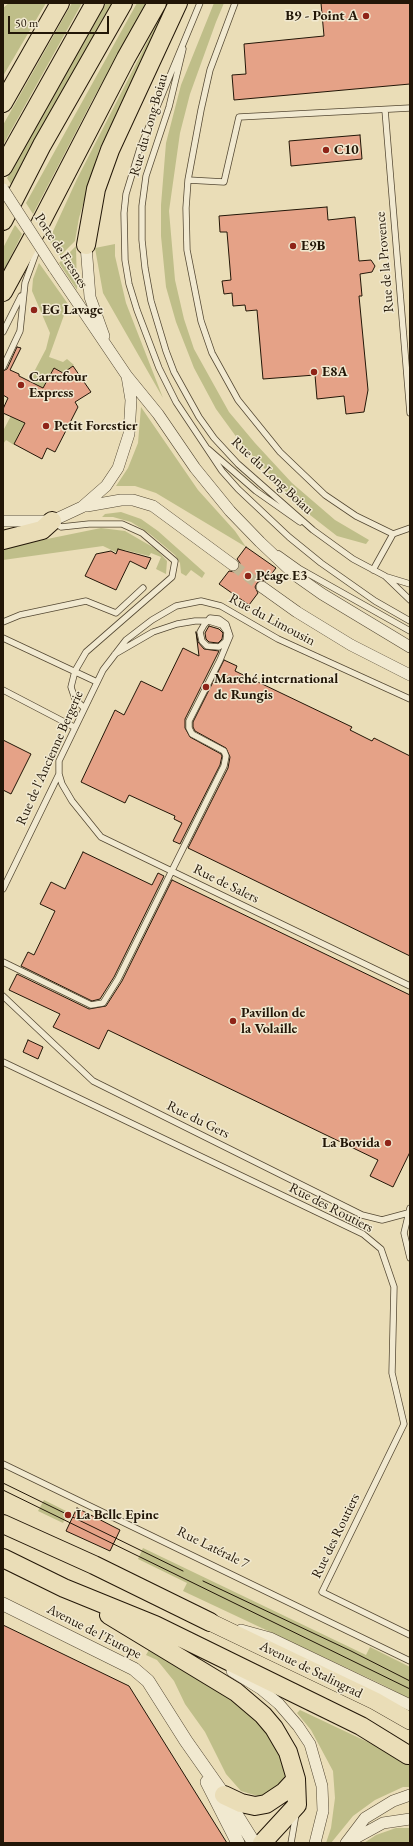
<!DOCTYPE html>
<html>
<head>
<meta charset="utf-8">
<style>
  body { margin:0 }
  #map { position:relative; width:413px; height:1846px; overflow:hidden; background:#eaddb7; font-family:"EB Garamond",serif }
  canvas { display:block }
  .frame { position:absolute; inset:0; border:4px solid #221607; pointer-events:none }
  .scale { position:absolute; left:8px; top:16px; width:101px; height:18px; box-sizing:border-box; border:2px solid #221607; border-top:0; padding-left:5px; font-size:12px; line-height:14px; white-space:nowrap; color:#221607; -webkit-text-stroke:3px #f1e9d0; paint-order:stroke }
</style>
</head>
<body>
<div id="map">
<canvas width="413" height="1846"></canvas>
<div class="frame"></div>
<div class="scale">50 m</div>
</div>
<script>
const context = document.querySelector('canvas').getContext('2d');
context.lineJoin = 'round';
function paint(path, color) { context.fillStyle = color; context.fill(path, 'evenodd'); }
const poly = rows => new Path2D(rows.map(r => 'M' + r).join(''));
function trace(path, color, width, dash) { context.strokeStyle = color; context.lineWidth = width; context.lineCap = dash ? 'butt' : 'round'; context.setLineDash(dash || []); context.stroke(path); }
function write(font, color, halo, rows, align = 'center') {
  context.font = font + ' "EB Garamond",serif'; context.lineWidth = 3; context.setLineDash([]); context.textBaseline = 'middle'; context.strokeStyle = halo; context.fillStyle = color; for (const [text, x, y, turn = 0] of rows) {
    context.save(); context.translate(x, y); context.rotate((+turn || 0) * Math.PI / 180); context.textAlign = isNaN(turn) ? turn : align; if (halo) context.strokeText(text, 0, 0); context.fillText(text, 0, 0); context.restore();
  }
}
paint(poly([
  [9,3,46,3,3,76,3,8],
  [72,3,82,3,3,145,3,125],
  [106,3,116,3,12,186,7,178],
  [137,3,147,3,93,99,33,214,26,203],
  [214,3,224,3,216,22,190,94,180,133,169,211,175,280,184,319,194,349,229,412,255,443,292,483,335,520,369,540,366,544,337,536,301,508,240,442,216,409,194,368,176,322,166,287,161,236,161,205,166,143,181,85],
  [165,19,99,150,79,218,75,241,60,256,49,240,77,179,158,21],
  [15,225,22,234,3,272,3,248],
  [115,244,115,256,126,303,163,398,103,293,95,248],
  [76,246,77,290,59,263],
  [39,263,68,304,49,357,63,362,67,359,74,365,63,373,54,369,14,445,6,440,3,444,3,431,46,349,50,333,32,291,33,279],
  [141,407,198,490,235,531,246,547,156,493,135,486,116,486,128,468,138,443],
  [121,512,141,519,158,531,205,573,202,578,191,570,186,576,181,573,180,563,175,555,150,534,131,522,113,517,102,517,105,514],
  [101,528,125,531,156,549,167,561,166,574,156,569,161,557,151,553,149,556,125,550,122,555,103,546,3,560,3,548],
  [44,1500,68,1512,63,1523,38,1511],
  [143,1548,366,1655,370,1647,410,1667,410,1699,381,1684,183,1591,187,1583,138,1559],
  [150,1648,206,1679,252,1714,278,1749,286,1775,281,1787,261,1797,241,1791,226,1774,205,1732,185,1704,174,1681,157,1660,146,1655],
  [300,1710,410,1762,410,1787,403,1787,375,1800,353,1816,331,1843,326,1843,331,1828,335,1798,333,1771,311,1730,297,1713],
  [396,1828,410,1828,410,1843,364,1843,376,1835]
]), '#bfbe89');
const building = poly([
  [321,3,410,3,410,84,234,100,232,75,246,74,244,44,324,36,321,3],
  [360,135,362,159,291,166,289,141,360,135],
  [327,207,328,220,355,217,359,261,371,260,375,266,372,272,360,274,362,296,359,296,368,390,364,412,346,414,344,396,317,399,315,375,263,379,257,310,246,311,245,305,233,306,232,293,224,294,222,281,231,280,227,232,220,232,219,216,327,207],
  [17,347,21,348,10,370,19,374,19,376,43,388,54,368,63,373,73,366,91,392,75,402,78,407,55,452,47,448,42,459,14,444,25,423,3,413,3,409,8,398,3,395,3,371,7,369,17,347],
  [246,547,276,568,266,581,262,580,257,583,255,587,258,593,249,605,219,584,229,571,235,572,239,569,240,563,237,559,246,547],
  [118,549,151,558,146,569,130,561,116,590,85,576,96,554,111,551,116,554,118,549],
  [209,626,219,629,223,633,222,639,218,643,209,642,206,639,205,633,209,626],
  [196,632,198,642,204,649,219,651,185,719,185,728,190,737,221,754,222,756,220,765,180,844,173,841,182,823,174,819,175,816,129,795,125,803,81,782,115,710,124,715,141,681,162,691,183,648,199,656,196,632],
  [224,660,237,666,235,671,352,727,350,730,372,741,374,738,410,756,410,956,188,848,228,768,230,757,226,748,195,731,193,727,193,722,224,660],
  [3,740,31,754,11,794,3,790,3,740],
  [83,852,152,885,158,873,164,876,114,977,100,999,92,1001,21,966,28,952,34,955,55,911,40,904,51,882,65,889,83,852],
  [172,880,410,995,410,1152,393,1187,370,1176,378,1160,108,1030,99,1049,53,1027,60,1014,9,990,17,974,89,1009,106,1006,122,981,172,880],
  [28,1040,43,1047,38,1059,23,1052,28,1040],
  [77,1508,120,1530,110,1551,66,1531,77,1508],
  [3,1625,129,1686,227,1843,3,1843,3,1625]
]);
paint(building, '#e5a287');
trace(building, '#221607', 1);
trace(poly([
  [233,565,262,587]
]), '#c2b594', 11, [11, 5.5]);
const service = poly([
  [200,3,140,148,126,194,124,213,125,260,129,284,137,310,159,368,176,402,222,471,238,489,289,537,321,563,375,601,410,621],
  [183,49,169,107,146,176,142,206,142,240,145,268,151,301,166,351,174,372,199,417,214,438,238,464,313,530,353,559,385,576,410,600],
  [410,108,239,117,224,182,188,180,186,208,187,250,201,321,212,353,238,400,280,452,325,495,356,516,393,534,410,528],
  [385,110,410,413],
  [188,180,201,110,210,70,235,3],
  [3,332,21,296],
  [3,367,20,331,25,283,37,250,38,244],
  [208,449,256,491,300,522],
  [54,522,61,527,89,524,122,524,142,533,175,561,172,577,86,652,75,671,71,687,75,699,84,708],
  [279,554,300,569,410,631],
  [373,570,393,534],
  [387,577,410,584],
  [3,622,20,615,86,601,116,613,143,588],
  [3,638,97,682],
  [3,690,74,727],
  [59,774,62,784,72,801,101,837,410,986],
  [3,889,59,774,59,761,103,670,126,640,152,620,176,606,201,601,221,606,278,639,410,699],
  [3,962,91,1005,103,1003,118,979,224,766,226,756,224,751,192,734,189,728,189,721,220,660,230,636,226,624,219,619,210,618,204,625,200,632,202,641,207,646,219,647,226,641,227,632,222,625,209,621,195,621,177,624,153,632,115,654],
  [3,996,93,1081,362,1215,382,1220,408,1213],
  [3,1062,363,1234,381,1249,394,1287,392,1373,404,1424,322,1592,410,1635],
  [410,1208,404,1233,410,1258],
  [3,1464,410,1661],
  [291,1843,296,1814]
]);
const minor = poly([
  [86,245,90,297,104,336],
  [127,376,158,414,195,468,230,511,260,542,295,575,322,594,410,647],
  [87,506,121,500,133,500,153,506,233,565],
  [3,521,52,521,82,507,106,486,118,468,129,434,131,400,127,376,54,268],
  [262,587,297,612,351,645,410,675],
  [241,1630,270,1638,410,1705],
  [232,1671,261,1689,279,1704,298,1726,310,1744,322,1786,323,1811,315,1843],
  [352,1840,383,1823,410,1819],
  [346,1843,365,1818,393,1801,410,1795]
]);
const tertiary = poly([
  [3,1604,134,1669,148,1681,186,1741,224,1795,254,1843],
  [207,1782,238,1843]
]);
const primary = poly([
  [210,1622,375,1701,410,1721]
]);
const trunk = poly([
  [3,103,60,3],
  [3,167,95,3],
  [3,221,42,145,123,3],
  [86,245,96,189,110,150,178,3],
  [3,292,39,226,126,58,157,3],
  [3,540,42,530,52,521],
  [3,1524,94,1565,210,1622],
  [3,1558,64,1588,155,1625,361,1726,408,1755],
  [109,1615,236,1692,263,1715,274,1728,288,1752,296,1779,297,1805,262,1843],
  [224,1795,241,1803,255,1806,266,1804,284,1792,296,1779]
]);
trace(service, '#544833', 7);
trace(minor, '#544833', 12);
trace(tertiary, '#544833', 14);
trace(primary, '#221607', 18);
trace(trunk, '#221607', 20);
trace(service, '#f1e9d0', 5.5);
trace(minor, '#f1e9d0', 11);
trace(tertiary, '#f1e9d0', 13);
trace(primary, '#eaddb7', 17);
trace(trunk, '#eaddb7', 18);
trace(poly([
  [3,1483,183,1571],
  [3,1490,410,1689],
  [203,1581,351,1651,410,1681]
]), '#221607', 1);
const minorBridge = poly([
  [3,189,54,268]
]);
trace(minorBridge, '#544833', 12, []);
trace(minorBridge, '#f1e9d0', 11);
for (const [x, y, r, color] of [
  [366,16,4,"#8f2418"],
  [326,150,4,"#8f2418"],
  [293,246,4,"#8f2418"],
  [34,310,4,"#8f2418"],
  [314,372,4,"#8f2418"],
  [21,385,4,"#8f2418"],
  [46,426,4,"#8f2418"],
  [248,576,4,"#8f2418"],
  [206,687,4,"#8f2418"],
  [233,1021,4,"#8f2418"],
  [388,1143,4,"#8f2418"],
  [68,1515,4,"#8f2418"]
]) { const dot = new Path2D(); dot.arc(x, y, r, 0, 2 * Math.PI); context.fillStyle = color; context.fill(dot); trace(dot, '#f1e9d0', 1.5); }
write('bold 14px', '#221607', '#f1e9d0', [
  ["B9 - Point A",358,16,"right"],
  ["C10",334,150],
  ["E9B",301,246],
  ["EG Lavage",42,310],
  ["E8A",322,372],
  ["Carrefour",29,377],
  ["Express",29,393],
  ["Petit Forestier",54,426],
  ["Péage E3",256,576],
  ["Marché international",214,679],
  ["de Rungis",214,695],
  ["Pavillon de",241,1013],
  ["la Volaille",241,1029],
  ["La Bovida",380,1143,"right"],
  ["La Belle Epine",76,1515]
], 'left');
write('14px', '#221607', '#f1e9d0', [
  ["Rue du Long Boiau",149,125,-74],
  ["Porte de Fresnes",61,251,57],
  ["Rue de la Provence",385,262,-95],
  ["Rue du Long Boiau",272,476,43],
  ["Rue du Limousin",272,620,28],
  ["Rue de l'Ancienne Bergerie",50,758,-66],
  ["Rue de Salers",226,884,26],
  ["Rue du Gers",198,1120,26],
  ["Rue des Routiers",331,1208,27],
  ["Rue des Routiers",336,1536,-64],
  ["Rue Latérale 7",213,1548,26],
  ["Avenue de l'Europe",94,1632,27],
  ["Avenue de Stalingrad",311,1670,26]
]);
</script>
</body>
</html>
